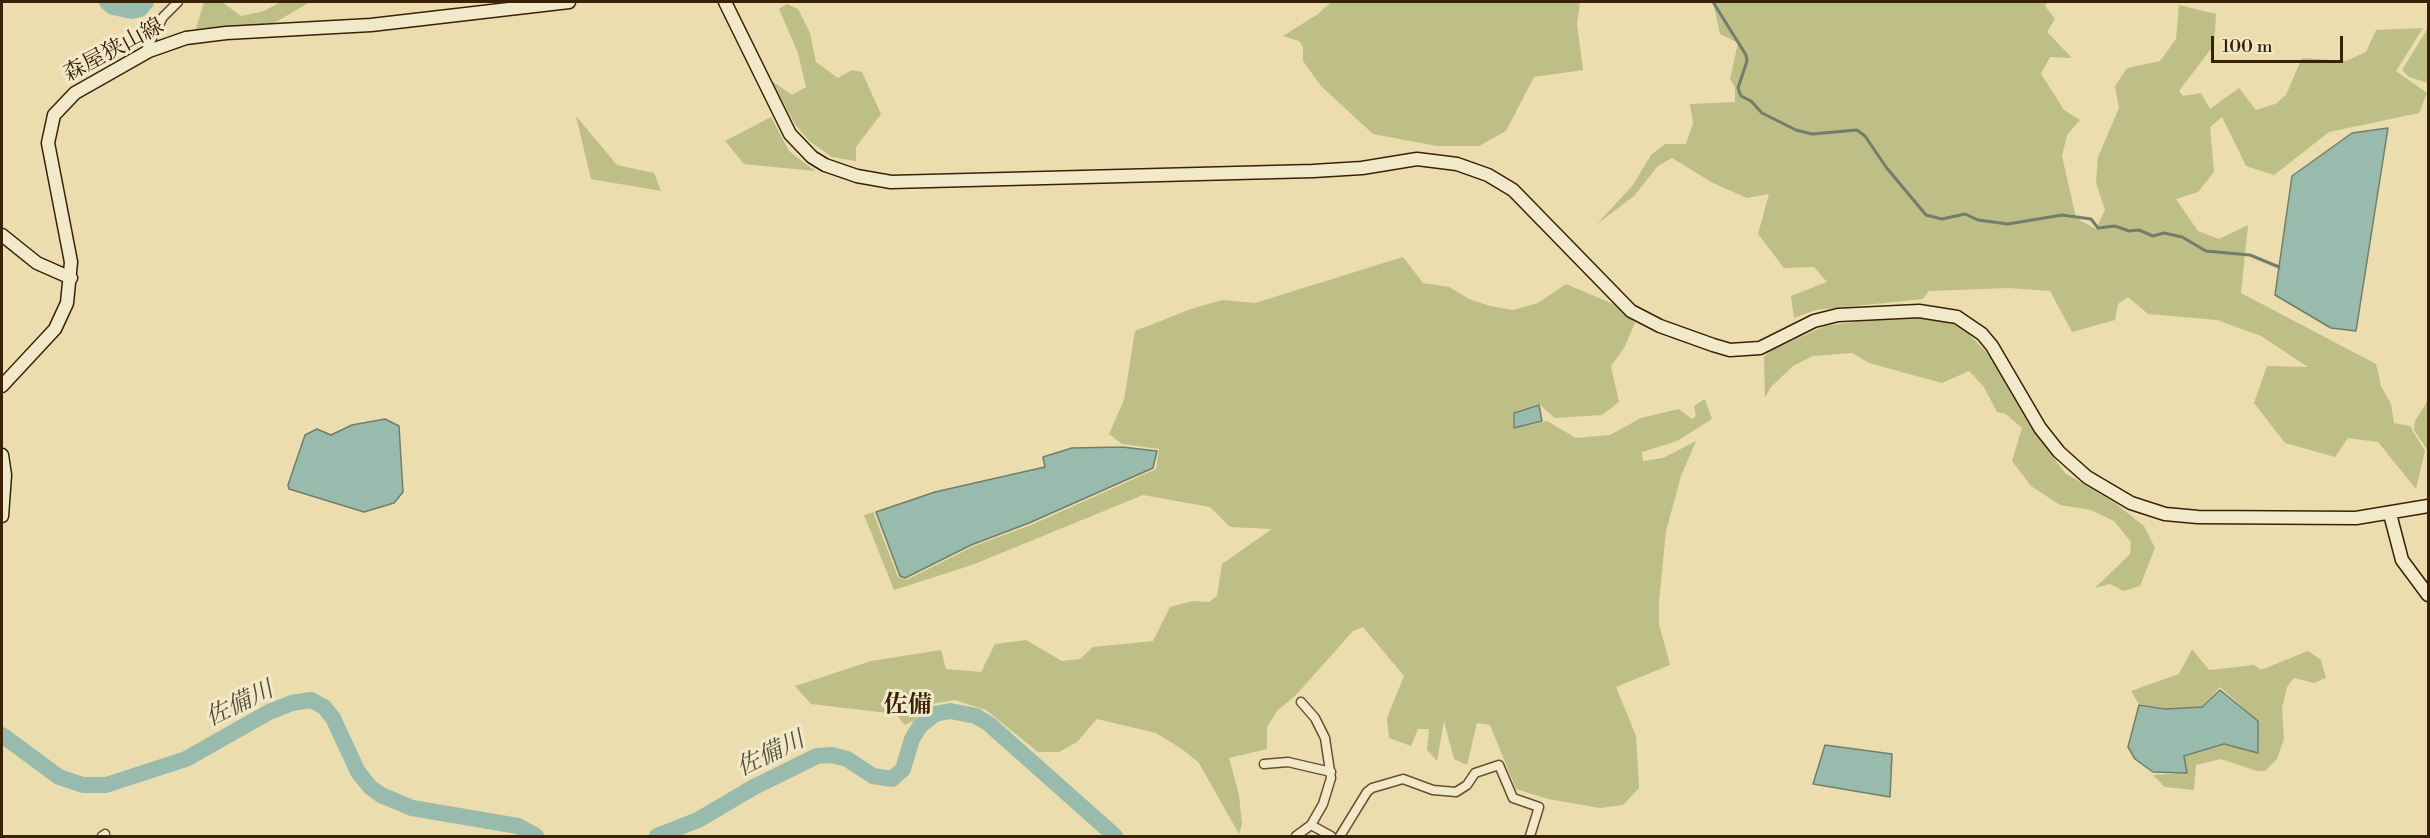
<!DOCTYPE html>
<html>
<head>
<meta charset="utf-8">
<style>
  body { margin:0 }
  #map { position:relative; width:2430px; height:838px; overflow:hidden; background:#ebddad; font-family:"Libre Bodoni",serif }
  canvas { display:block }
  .frame { position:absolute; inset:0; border:3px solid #3a2106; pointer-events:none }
  .scale { position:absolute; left:2211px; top:36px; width:132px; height:27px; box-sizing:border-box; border:3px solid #3a2106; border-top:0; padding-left:8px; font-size:18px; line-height:21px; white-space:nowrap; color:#3a2106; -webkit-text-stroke:4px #f2e9ca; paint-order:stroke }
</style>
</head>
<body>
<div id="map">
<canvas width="2430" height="838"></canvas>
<div class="frame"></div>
<div class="scale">100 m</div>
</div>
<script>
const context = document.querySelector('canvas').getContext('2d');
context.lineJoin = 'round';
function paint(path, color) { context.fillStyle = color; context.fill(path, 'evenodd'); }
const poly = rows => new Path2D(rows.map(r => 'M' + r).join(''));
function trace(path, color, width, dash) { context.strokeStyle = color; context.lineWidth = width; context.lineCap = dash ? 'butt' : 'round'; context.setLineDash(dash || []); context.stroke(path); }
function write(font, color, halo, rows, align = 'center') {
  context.font = font + ' "Libre Bodoni","Noto Serif JP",serif'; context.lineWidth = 6; context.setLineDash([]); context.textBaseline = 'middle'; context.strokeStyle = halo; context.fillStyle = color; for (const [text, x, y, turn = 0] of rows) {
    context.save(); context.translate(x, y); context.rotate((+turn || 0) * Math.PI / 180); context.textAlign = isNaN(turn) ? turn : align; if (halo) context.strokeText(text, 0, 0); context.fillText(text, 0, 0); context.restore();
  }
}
paint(poly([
  [204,2,222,2,241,16,264,11,281,2,310,2,274,23,196,29],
  [1331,2,1580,2,1577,24,1583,70,1534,77,1506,131,1479,146,1437,146,1373,134,1321,86,1303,61,1303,47,1299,41,1283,36,1318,14],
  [1713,2,2048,2,2045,6,2055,19,2047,32,2072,58,2050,57,2041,74,2064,110,2080,120,2067,135,2062,156,2076,218,2096,229,2105,210,2096,183,2098,157,2119,108,2115,86,2127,68,2160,61,2176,39,2179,5,2216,14,2214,45,2179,91,2183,96,2201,93,2210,109,2239,88,2256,110,2275,104,2286,95,2302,58,2346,61,2366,52,2376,30,2423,28,2396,71,2427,93,2419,113,2329,132,2274,175,2246,166,2222,117,2210,127,2214,172,2198,192,2176,199,2198,231,2219,239,2248,225,2241,293,2376,364,2381,386,2391,404,2394,423,2410,426,2425,451,2416,489,2378,442,2348,438,2335,457,2285,443,2254,403,2267,366,2308,367,2261,336,2217,320,2148,314,2128,297,2118,304,2115,320,2072,332,2050,291,2009,288,1929,291,1923,299,1816,310,1794,318,1791,296,1827,282,1814,267,1784,268,1758,234,1769,194,1747,198,1713,183,1672,158,1658,166,1634,196,1597,224,1633,185,1651,155,1665,144,1686,144,1693,123,1690,104,1735,102,1735,87,1730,79,1738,43,1720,34],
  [787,4,798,9,810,33,816,62,838,78,852,70,862,72,881,114,856,147,856,161,832,157,809,141,794,123,772,81,792,95,806,87,798,53,779,9],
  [2428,28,2428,83,2409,77,2402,70],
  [576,116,617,165,654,173,661,191,591,179],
  [771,117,789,151,815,171,744,164,725,141],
  [1403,257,1423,283,1449,287,1469,299,1490,306,1513,310,1538,303,1566,284,1618,306,1635,323,1624,348,1611,366,1619,402,1602,415,1555,418,1539,404,1513,412,1513,429,1547,421,1576,438,1610,435,1641,418,1679,409,1692,419,1696,416,1694,406,1705,399,1712,419,1677,441,1642,452,1643,461,1663,458,1696,441,1681,476,1666,531,1659,602,1659,624,1670,665,1616,687,1636,736,1639,788,1623,805,1600,808,1548,799,1516,789,1490,725,1477,723,1467,765,1454,759,1444,721,1437,761,1427,750,1429,729,1418,729,1411,746,1389,738,1387,718,1404,676,1363,627,1353,631,1296,695,1277,711,1267,727,1267,749,1229,758,1239,795,1242,824,1239,834,1199,763,1182,749,1156,733,1097,719,1077,742,1059,752,1038,752,986,710,955,700,931,704,915,720,905,725,896,714,811,704,795,686,871,661,941,650,946,669,981,672,995,644,1026,640,1062,661,1080,659,1093,647,1153,641,1170,607,1193,601,1209,602,1217,596,1222,564,1272,529,1230,527,1210,507,1143,495,972,565,894,590,864,515,873,512,898,577,906,580,974,546,1031,525,1156,469,1159,449,1122,444,1109,434,1124,400,1135,331,1191,309,1222,300,1255,303],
  [1895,316,1944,319,1966,331,1990,356,2031,427,2065,473,2115,503,2144,526,2155,548,2140,586,2124,591,2110,584,2095,588,2130,554,2131,542,2114,521,2091,510,2060,505,2031,486,2012,461,2022,428,2006,414,1997,412,1984,387,1969,371,1942,383,1869,363,1852,353,1813,356,1793,366,1770,388,1765,398,1764,357,1770,351,1825,326],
  [2428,400,2428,451,2414,430,2415,421],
  [2192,649,2209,670,2254,665,2261,670,2308,651,2321,660,2326,678,2314,683,2294,678,2287,687,2282,708,2284,739,2277,759,2265,771,2257,771,2221,759,2196,765,2194,790,2165,787,2153,775,2187,773,2184,757,2224,745,2259,753,2258,721,2220,687,2201,707,2165,708,2139,704,2131,691,2179,674]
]), '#bdbf86');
const water = poly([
  [2388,128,2356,331,2331,328,2275,295,2292,176,2352,133,2388,128],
  [1539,405,1542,421,1514,428,1514,413,1539,405],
  [385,419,399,426,403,492,394,503,364,512,289,489,288,485,305,435,317,429,331,435,352,425,385,419],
  [1122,447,1157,451,1153,468,1029,523,971,545,905,578,900,576,876,512,935,492,1045,467,1043,457,1072,448,1122,447],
  [2220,690,2258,721,2258,753,2224,744,2184,756,2187,773,2153,772,2135,759,2128,747,2139,705,2165,709,2202,707,2220,690],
  [1825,745,1892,754,1890,797,1813,784,1825,745]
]);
paint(water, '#98bbad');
trace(water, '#727d6a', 1.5);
trace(poly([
  [1713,2,1746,55,1747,61,1738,88,1741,96,1751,101,1762,113,1796,130,1812,134,1857,130,1865,136,1886,167,1926,215,1942,219,1965,214,1978,220,2008,224,2062,215,2091,219,2098,228,2115,226,2129,231,2139,230,2153,236,2164,233,2182,237,2206,251,2250,255,2279,267]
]), '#727d6a', 3);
trace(poly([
  [107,2,113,7,132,11,140,9,146,2],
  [2,735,59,777,83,785,106,785,186,759,269,712,292,703,311,700,324,707,333,718,358,772,370,787,381,795,412,808,518,826,536,836],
  [657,836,698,820,754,787,817,756,832,755,847,759,873,776,892,779,903,769,912,739,920,726,935,714,950,711,976,716,989,724,1115,836]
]), '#98bbad', 16);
const street = poly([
  [144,54,163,17,178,2],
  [1264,764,1288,762,1331,772],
  [1311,825,1331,836],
  [102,836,105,834],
  [1296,836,1311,825,1323,804,1331,778,1325,738,1315,718,1301,702],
  [1340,836,1367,792,1372,788,1403,779,1433,790,1456,792,1467,785,1475,773,1499,765,1513,798,1539,807,1530,836]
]);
const secondary = poly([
  [725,2,790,134,812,157,825,165,857,176,891,182,1313,171,1362,168,1417,159,1457,164,1488,175,1513,190,1631,311,1660,326,1713,345,1730,350,1760,348,1814,321,1838,315,1919,311,1957,317,1982,334,1992,346,2040,428,2059,452,2087,477,2131,503,2165,514,2198,517,2356,518,2428,506],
  [2,235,37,263,71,278],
  [2,386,55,329,67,303,71,262,48,143,54,115,75,93,149,51,186,38,226,33,371,25,569,2],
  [2,455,5,475,2,516],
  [2390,514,2402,560,2428,595]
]);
trace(street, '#665030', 11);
trace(secondary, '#3a2106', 15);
trace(street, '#f2e9ca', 8);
trace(secondary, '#f2e9ca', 12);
write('22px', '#3a2106', '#f2e9ca', [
  ["森屋狭山線",114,51,-28]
]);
write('italic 24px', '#564f38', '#f2e9ca', [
  ["佐備川",240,705,-26],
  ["佐備川",771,755,-26]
]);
write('bold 24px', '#3a2106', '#f2e9ca', [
  ["佐備",908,706]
]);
</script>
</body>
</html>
